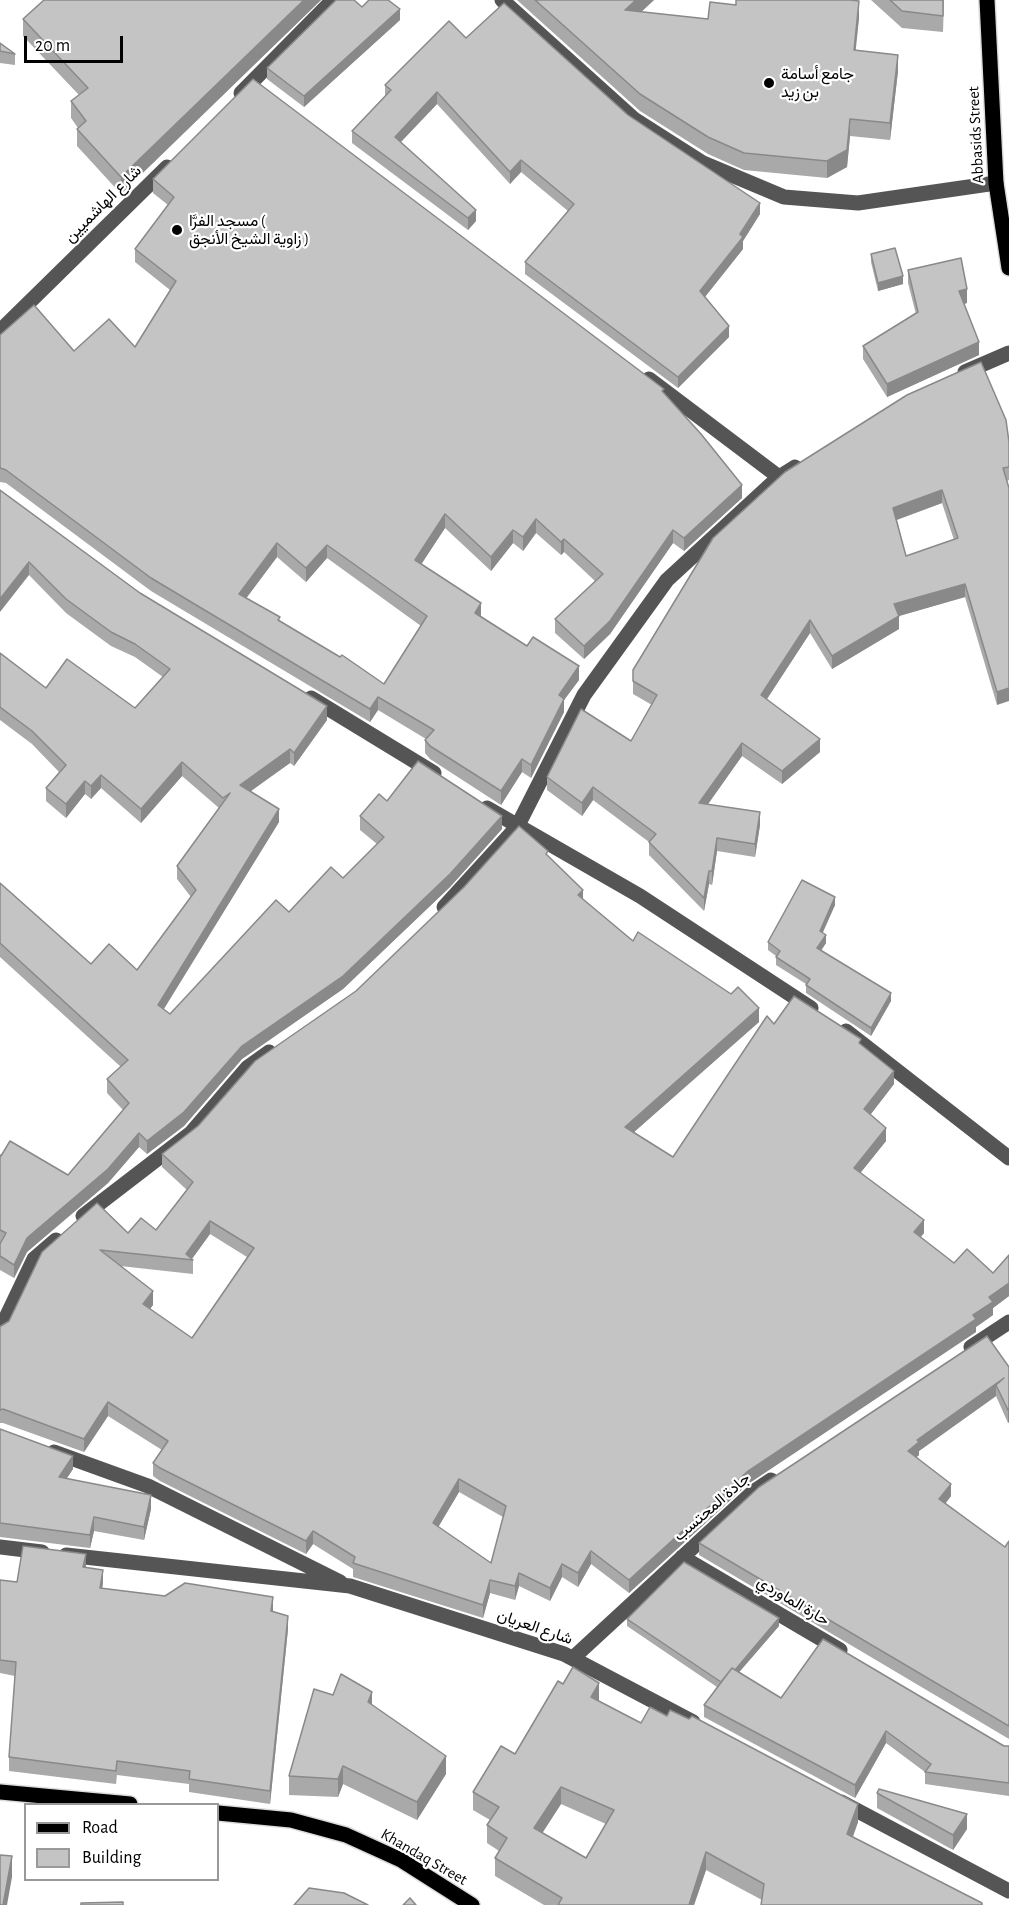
<!DOCTYPE html>
<html>
<head>
<meta charset="utf-8">
<style>
  body { margin:0 }
  #map { position:relative; width:1009px; height:1905px; overflow:hidden; background:#fff; font-family:"Alegreya Sans",sans-serif }
  canvas { display:block }
  .legend { position:absolute; left:24px; top:1803px; width:195px; height:78px; box-sizing:border-box; background:#fff; border:2px solid #999; margin:0; padding:8px 10px; list-style:none; font-size:18px; color:#000 }
  .legend li { display:flex; align-items:center; gap:12px; height:30px }
  .legend b { width:30px; border:2px solid #999 }
  .scale { position:absolute; left:24px; top:36px; width:99px; height:27px; box-sizing:border-box; border:3px solid #000; border-top:0; padding-left:8px; font-size:18px; line-height:21px; white-space:nowrap; color:#000; -webkit-text-stroke:4px #fff; paint-order:stroke }
</style>
</head>
<body>
<div id="map">
<canvas width="1009" height="1905"></canvas>
<ul class="legend">
<li><b style="height:8px;background:#000"></b>Road</li>
<li><b style="height:16px;background:#c4c4c4"></b>Building</li>
</ul>
<div class="scale">20 m</div>
</div>
<script>
const context = document.querySelector('canvas').getContext('2d');
context.lineJoin = 'round';
const poly = rows => new Path2D(rows.map(r => 'M' + r).join(''));
function trace(path, color, width, dash) { context.strokeStyle = color; context.lineWidth = width; context.lineCap = dash ? 'butt' : 'round'; context.setLineDash(dash || []); context.stroke(path); }
function paint(path, color) { context.fillStyle = color; context.fill(path, 'evenodd'); }
function write(font, color, halo, rows, align = 'center') {
  context.font = font + ' "Alegreya Sans",Vazirmatn,sans-serif'; context.lineWidth = 4.5; context.setLineDash([]); context.textBaseline = 'middle'; context.strokeStyle = halo; context.fillStyle = color; for (const [text, x, y, turn = 0] of rows) {
    context.save(); context.translate(x, y); context.rotate((+turn || 0) * Math.PI / 180); context.textAlign = isNaN(turn) ? turn : align; if (halo) context.strokeText(text, 0, 0); context.fillText(text, 0, 0); context.restore();
  }
}
const major = poly([
  [987,0,996,183,1009,268],
  [0,1792,130,1804],
  [218,1813,291,1820,346,1835,401,1860,472,1905]
]);
trace(major, '#dbdbdb', 18);
trace(poly([
  [502,0,634,119,703,163,784,197,858,203,996,183],
  [241,93,333,0],
  [0,331,167,167],
  [965,372,1009,353],
  [649,379,779,477],
  [311,698,434,773],
  [487,808,640,896,811,1008],
  [444,907,517,827,584,695,667,580,779,477,795,467],
  [846,1031,1009,1158],
  [83,1216,191,1133,248,1067,269,1052],
  [0,1330,34,1259,56,1240],
  [971,1347,1009,1322],
  [54,1452,148,1486,340,1582],
  [0,1547,42,1552],
  [66,1555,350,1586,564,1654,693,1722],
  [682,1557,840,1650],
  [573,1658,753,1492,771,1480],
  [841,1802,1009,1891]
]), '#555', 15);
trace(major, '#000', 15);
paint(poly([
  [321,0,121,194,77,146,77,129,78,128,71,118,71,101,79,95,23,36,23,19],
  [517,0,654,0,641,12,708,19,859,18,855,50,898,71,890,140,850,136,847,167,827,178,744,170,708,154,640,111],
  [871,0,944,0,943,32,902,28],
  [362,7,400,20,304,107,267,79,267,68],
  [466,38,628,115,760,214,743,241,743,249,705,297,729,337,678,388,525,274,525,262,568,211,521,172,510,184,437,104,401,142,476,221,468,230,352,143,352,131,385,96,385,85],
  [0,43,15,54,15,65,0,63],
  [153,179,664,393,742,498,684,551,673,543,610,634,584,659,555,633,555,619,595,581,564,552,561,555,536,533,523,551,513,543,491,571,445,528,421,564,481,616,579,680,564,700,564,712,531,778,522,772,501,805,430,759,425,753,425,740,426,739,378,710,370,722,151,591,6,483,0,482,0,335,74,351,135,347,170,290,135,262,135,249,168,205,153,193],
  [277,557,306,582,327,558,421,626,384,684,280,622,246,598],
  [871,254,903,284,878,291,871,262],
  [908,270,967,303,964,304,979,355,887,397,863,359,863,346,916,314,908,283],
  [1009,442,1009,480,1007,481,997,705,965,597,899,616,899,629,832,669,810,633,767,699,820,752,782,784,742,756,707,805,760,825,755,857,717,851,712,885,709,884,704,911,649,855,649,842,593,800,582,816,547,790,547,777,631,741,652,705,633,694,633,670],
  [942,503,954,540,906,556,897,520],
  [0,490,140,593,327,720,294,766,290,763,250,791,279,822,164,1009,170,1014,289,912,343,878,377,844,360,830,360,816,387,801,502,829,450,887,343,989,242,1059,184,1126,147,1154,139,1147,108,1183,27,1252,14,1278,0,1270,0,1155,68,1175,123,1110,107,1093,107,1079,121,1067,0,957,0,883,91,964,137,970,191,897,177,879,177,866,219,808,182,776,141,823,101,788,91,799,85,794,66,818,46,801,46,788,59,772,32,744,0,720,0,653,46,688,135,708,163,677,135,657,111,646,66,613,29,575],
  [548,856,583,900,633,941,759,1022,634,1132,673,1157,774,1024,861,1045,894,1084,870,1115,886,1141,860,1173,924,1233,920,1237,954,1263,993,1273,1009,1255,1009,1296,993,1308,993,1315,976,1327,976,1332,748,1484,629,1593,591,1564,578,1587,562,1577,550,1601,519,1586,515,1600,490,1593,483,1618,353,1577,353,1569,313,1544,306,1554,160,1481,153,1476,153,1463,162,1450,108,1416,84,1452,3,1423,0,1423,0,1326,1,1326,9,1321,42,1252,128,1233,156,1230,187,1190,162,1167,162,1154,198,1126,356,991],
  [210,1234,247,1257,192,1338,150,1309,153,1305,120,1266,193,1274,193,1260,192,1259],
  [459,1492,503,1517,491,1563,438,1527],
  [835,905,822,933,826,943,821,951,891,1001,871,1036,806,993,806,984,776,965,776,956,768,950,768,942],
  [1009,1367,1009,1422,1008,1423,996,1396,919,1451,919,1455,917,1457,951,1496,946,1503,1005,1547,1009,1541,1009,1739,699,1555,699,1543],
  [0,1429,73,1469,67,1478,151,1509,144,1540,94,1531,90,1548,0,1537],
  [86,1567,103,1583,102,1588,273,1612,288,1629,270,1804,189,1792,189,1784,117,1775,116,1784,9,1771,9,1757,15,1676,0,1673,0,1580,17,1582],
  [627,1619,779,1626,739,1672,781,1698,1004,1746,1009,1746,1009,1796,925,1784,925,1772,886,1743,855,1798,704,1717,704,1705,717,1687,627,1626],
  [563,1684,599,1700,599,1701,641,1723,858,1822,853,1837,982,1905,762,1900,706,1870,694,1905,544,1905,495,1876,495,1858,499,1851,487,1843,487,1825,490,1820,473,1810,473,1792,515,1754],
  [561,1804,606,1824,586,1858,542,1833],
  [333,1695,372,1705,446,1774,417,1820,343,1784,338,1797,289,1795,289,1776],
  [877,1793,967,1829,953,1850,877,1808]
]), '#a9a9a9');
paint(poly([
  [304,0,321,0,121,194,121,177],
  [636,0,654,0,625,27,625,10],
  [859,1,859,18,854,67,854,50],
  [400,9,400,20,304,107,304,96],
  [898,55,898,71,890,140,890,123],
  [437,92,437,104,395,148,395,137],
  [850,119,850,136,847,167,827,178,827,161],
  [521,160,521,172,510,184,510,172],
  [760,203,760,214,743,241,743,249,700,303,700,291,740,234],
  [476,210,476,221,468,230,468,218],
  [903,276,903,284,878,291,878,283],
  [967,289,967,303,959,305,959,291],
  [729,326,729,337,678,388,678,377],
  [979,342,979,355,887,397,887,384],
  [742,485,742,498,684,551,684,538],
  [942,490,942,503,893,521,893,508],
  [445,514,445,528,415,574,415,560],
  [536,519,536,533,523,551,523,537],
  [513,530,513,543,491,571,491,557],
  [673,530,673,543,610,634,584,659,584,646],
  [564,539,564,552,561,555,561,542],
  [277,543,277,557,239,608,239,594],
  [327,545,327,558,306,582,306,568],
  [29,562,29,575,0,612,0,599],
  [965,584,965,597,899,616,899,629,832,669,832,656,894,604],
  [481,603,481,616,475,613],
  [810,620,810,633,761,708,761,695],
  [579,666,579,680,564,700,564,712,531,778,531,765,559,695],
  [1009,688,1009,701,997,705,997,692],
  [378,697,378,710,370,722,370,709],
  [327,706,327,720,294,766,294,753],
  [820,739,820,752,782,784,782,771],
  [742,743,742,756,699,817,699,803],
  [290,749,290,763,240,799,240,785],
  [522,759,522,772,501,805,501,791],
  [182,762,182,776,141,823,141,809],
  [101,775,101,788,91,799,91,786],
  [85,781,85,794,66,818,66,804],
  [593,787,593,800,582,816,582,803],
  [279,809,279,822,158,1018,158,1005],
  [760,812,760,825,755,857,755,844],
  [502,816,502,829,450,887,343,989,242,1059,184,1126,147,1154,147,1141,242,1046],
  [717,838,717,851,712,885,712,871],
  [709,871,709,884,704,911,704,898],
  [583,890,583,903,578,895],
  [835,897,835,905,820,939,820,931],
  [826,935,826,943,817,956,817,948],
  [891,993,891,1001,871,1036,871,1028],
  [759,1008,759,1022,625,1140,625,1127],
  [894,1071,894,1084,864,1123,864,1109],
  [886,1128,886,1141,854,1181,854,1168],
  [139,1133,139,1147,108,1183,27,1252,14,1278,14,1265,27,1238],
  [924,1220,924,1233,914,1246,914,1232],
  [210,1221,210,1234,191,1260,186,1254],
  [1009,1283,1009,1296,993,1308,993,1315,976,1327,976,1332,748,1484,629,1593,629,1580,748,1471,973,1315,989,1297],
  [153,1291,153,1305,143,1318,143,1304],
  [1004,1378,996,1385,996,1396,919,1451,919,1455,908,1463,908,1451,917,1440],
  [108,1402,108,1416,84,1452,84,1439],
  [1009,1409,1009,1422,1008,1423,1008,1410],
  [73,1456,73,1469,59,1490,59,1477],
  [459,1479,459,1492,433,1536,433,1523],
  [951,1484,951,1496,939,1511,939,1499],
  [151,1495,151,1509,144,1540,144,1527],
  [94,1517,94,1531,90,1548,90,1535],
  [313,1531,313,1544,306,1554,306,1541],
  [591,1551,591,1564,578,1587,578,1573],
  [86,1554,86,1567,83,1567],
  [562,1564,562,1577,550,1601,550,1588],
  [103,1570,103,1583,100,1602,100,1588],
  [519,1573,519,1586,515,1600,515,1586],
  [490,1580,490,1593,483,1618,483,1605],
  [273,1597,273,1610,271,1625,271,1611],
  [288,1616,288,1629,270,1804,270,1791],
  [779,1618,779,1626,723,1691,723,1683],
  [599,1683,599,1700,591,1714,591,1697],
  [372,1692,372,1711,368,1702],
  [886,1731,886,1743,855,1798,855,1785],
  [446,1756,446,1774,417,1820,417,1802],
  [343,1766,343,1784,338,1797,338,1779],
  [561,1787,561,1804,534,1846,534,1828],
  [858,1804,858,1822,847,1851,847,1834],
  [967,1814,967,1829,953,1850,953,1835],
  [706,1852,706,1870,694,1905,689,1905],
  [12,1856,12,1877,7,1905,3,1905]
]), '#898989');
const building = poly([
  [44,0,304,0,121,177,77,129,86,121,71,101,88,88,23,19,44,0],
  [336,0,354,0,362,7,369,0,388,0,400,9,304,96,267,68,336,0],
  [535,0,636,0,625,10,708,19,710,2,736,5,736,0,850,0,859,1,854,50,898,55,890,123,850,119,847,150,827,161,744,153,708,137,640,94,535,0],
  [890,0,943,0,943,16,902,11,890,0],
  [504,3,628,115,760,203,740,234,743,237,700,291,729,326,678,377,525,262,574,204,521,160,510,172,437,92,395,137,476,210,468,218,352,131,391,90,385,85,449,21,466,38,504,3],
  [0,43,15,54,0,51,0,43],
  [253,79,664,389,662,391,701,434,742,485,684,538,673,530,610,621,584,646,555,619,603,574,564,539,561,542,536,519,523,537,513,530,491,557,445,514,415,560,481,603,475,613,527,646,533,637,579,666,559,695,564,699,531,765,522,759,501,791,430,746,425,740,434,730,378,697,370,709,151,578,6,470,0,468,0,335,34,305,74,351,109,319,135,347,176,281,135,249,174,197,153,179,253,79],
  [277,543,306,568,327,545,427,616,384,684,342,655,340,657,278,620,280,617,239,594,277,543],
  [895,248,903,276,878,283,871,254,895,248],
  [961,258,967,289,959,291,979,342,887,384,863,346,918,312,908,270,961,258],
  [981,362,1006,420,1009,442,1009,467,1003,468,1009,488,1009,688,997,692,965,584,894,604,899,616,832,656,810,620,761,695,820,739,782,771,742,743,699,803,760,812,755,844,717,838,712,871,709,871,704,898,649,842,656,834,593,787,582,803,547,777,581,709,631,741,657,695,633,681,633,670,713,538,785,472,907,395,981,362],
  [942,490,958,538,906,556,893,508,942,490],
  [0,490,140,593,327,706,294,753,290,749,240,785,279,809,158,1005,170,1014,276,900,289,912,331,867,343,878,384,837,360,816,379,794,387,801,418,761,502,816,450,874,343,976,242,1046,184,1112,147,1141,139,1133,108,1169,27,1238,14,1265,0,1256,0,1244,6,1233,0,1230,0,1155,1,1156,10,1141,68,1175,129,1103,107,1079,128,1060,0,943,0,883,91,964,109,944,137,970,196,890,177,866,230,793,223,798,182,762,141,809,101,775,91,786,85,781,66,804,46,788,66,765,32,731,0,707,0,653,46,688,67,659,135,708,170,669,135,644,111,632,66,599,29,562,0,599,0,490],
  [519,826,548,851,546,854,583,890,578,895,633,941,638,932,731,994,738,987,759,1008,625,1127,673,1157,767,1016,774,1024,794,996,861,1039,859,1043,894,1071,864,1109,886,1128,854,1168,924,1220,914,1232,954,1263,967,1249,993,1273,1009,1255,1009,1283,989,1297,993,1302,973,1315,976,1319,748,1471,629,1580,591,1551,578,1573,562,1564,550,1588,519,1573,515,1586,490,1580,483,1605,353,1563,355,1557,313,1531,306,1541,160,1468,153,1463,168,1441,108,1402,84,1439,3,1409,0,1410,0,1326,1,1326,9,1321,42,1252,97,1203,128,1233,141,1218,156,1230,193,1182,162,1154,198,1126,255,1061,356,991,464,887,519,826],
  [210,1221,254,1248,192,1338,143,1304,153,1291,100,1250,193,1260,186,1254,210,1221],
  [459,1479,506,1506,491,1563,433,1523,459,1479],
  [802,880,835,897,820,931,826,935,817,948,891,993,871,1028,806,985,810,979,776,957,780,951,768,942,802,880],
  [987,1336,1009,1367,1009,1409,1008,1410,996,1385,1004,1378,917,1440,919,1442,908,1451,951,1484,939,1499,1005,1547,1009,1541,1009,1726,699,1543,759,1487,987,1336],
  [0,1429,73,1456,59,1477,151,1495,144,1527,94,1517,90,1535,0,1523,0,1429],
  [23,1546,86,1554,83,1567,103,1570,100,1588,165,1596,185,1583,273,1597,271,1611,288,1616,270,1791,189,1779,190,1771,117,1761,116,1771,9,1757,16,1662,0,1660,0,1580,17,1582,23,1546],
  [684,1562,779,1618,735,1670,732,1668,721,1682,627,1619,684,1562],
  [823,1639,1004,1746,1009,1746,1009,1783,925,1772,931,1764,886,1731,855,1785,704,1705,732,1668,781,1698,823,1639],
  [573,1667,599,1683,591,1697,641,1723,650,1707,667,1716,670,1710,689,1719,692,1716,858,1804,847,1834,982,1903,982,1905,761,1905,764,1884,706,1852,689,1905,558,1905,562,1898,495,1858,507,1838,487,1825,499,1807,473,1792,501,1746,515,1754,558,1681,563,1684,573,1667],
  [561,1787,614,1810,586,1858,534,1828,561,1787],
  [341,1674,372,1692,368,1702,446,1756,417,1802,343,1766,338,1779,289,1776,314,1689,333,1695,341,1674],
  [879,1789,967,1814,953,1835,877,1793,879,1789],
  [0,1855,12,1856,3,1905,0,1905,0,1855],
  [309,1888,344,1893,368,1905,294,1905,309,1888],
  [410,1898,416,1905,403,1905,410,1898],
  [123,1902,123,1905,81,1905,81,1903,123,1902]
]);
paint(building, '#c4c4c4');
trace(building, '#898989', 1.5);
for (const [x, y, r, color] of [
  [769,83,6,"#000"],
  [177,230,6,"#000"]
]) { const dot = new Path2D(); dot.arc(x, y, r, 0, 2 * Math.PI); context.fillStyle = color; context.fill(dot); trace(dot, '#fff', 2); }
write('16px', '#000', '#fff', [
  ["جامع أسامة",781,74],
  ["بن زيد",781,92],
  ["مسجد الفرَّا (",189,221],
  ["زاوية الشيخ الأنجق )",189,239]
], 'left');
write('16px', '#000', '#fff', [
  ["Abbasids Street",976,135,-93],
  ["شارع الهاشميين",103,204,-45],
  ["جادة المحتسب",712,1507,-41],
  ["حارة الماوردي",793,1601,31],
  ["شارع العريان",535,1627,19],
  ["Khandaq Street",424,1857,30]
]);
</script>
</body>
</html>
